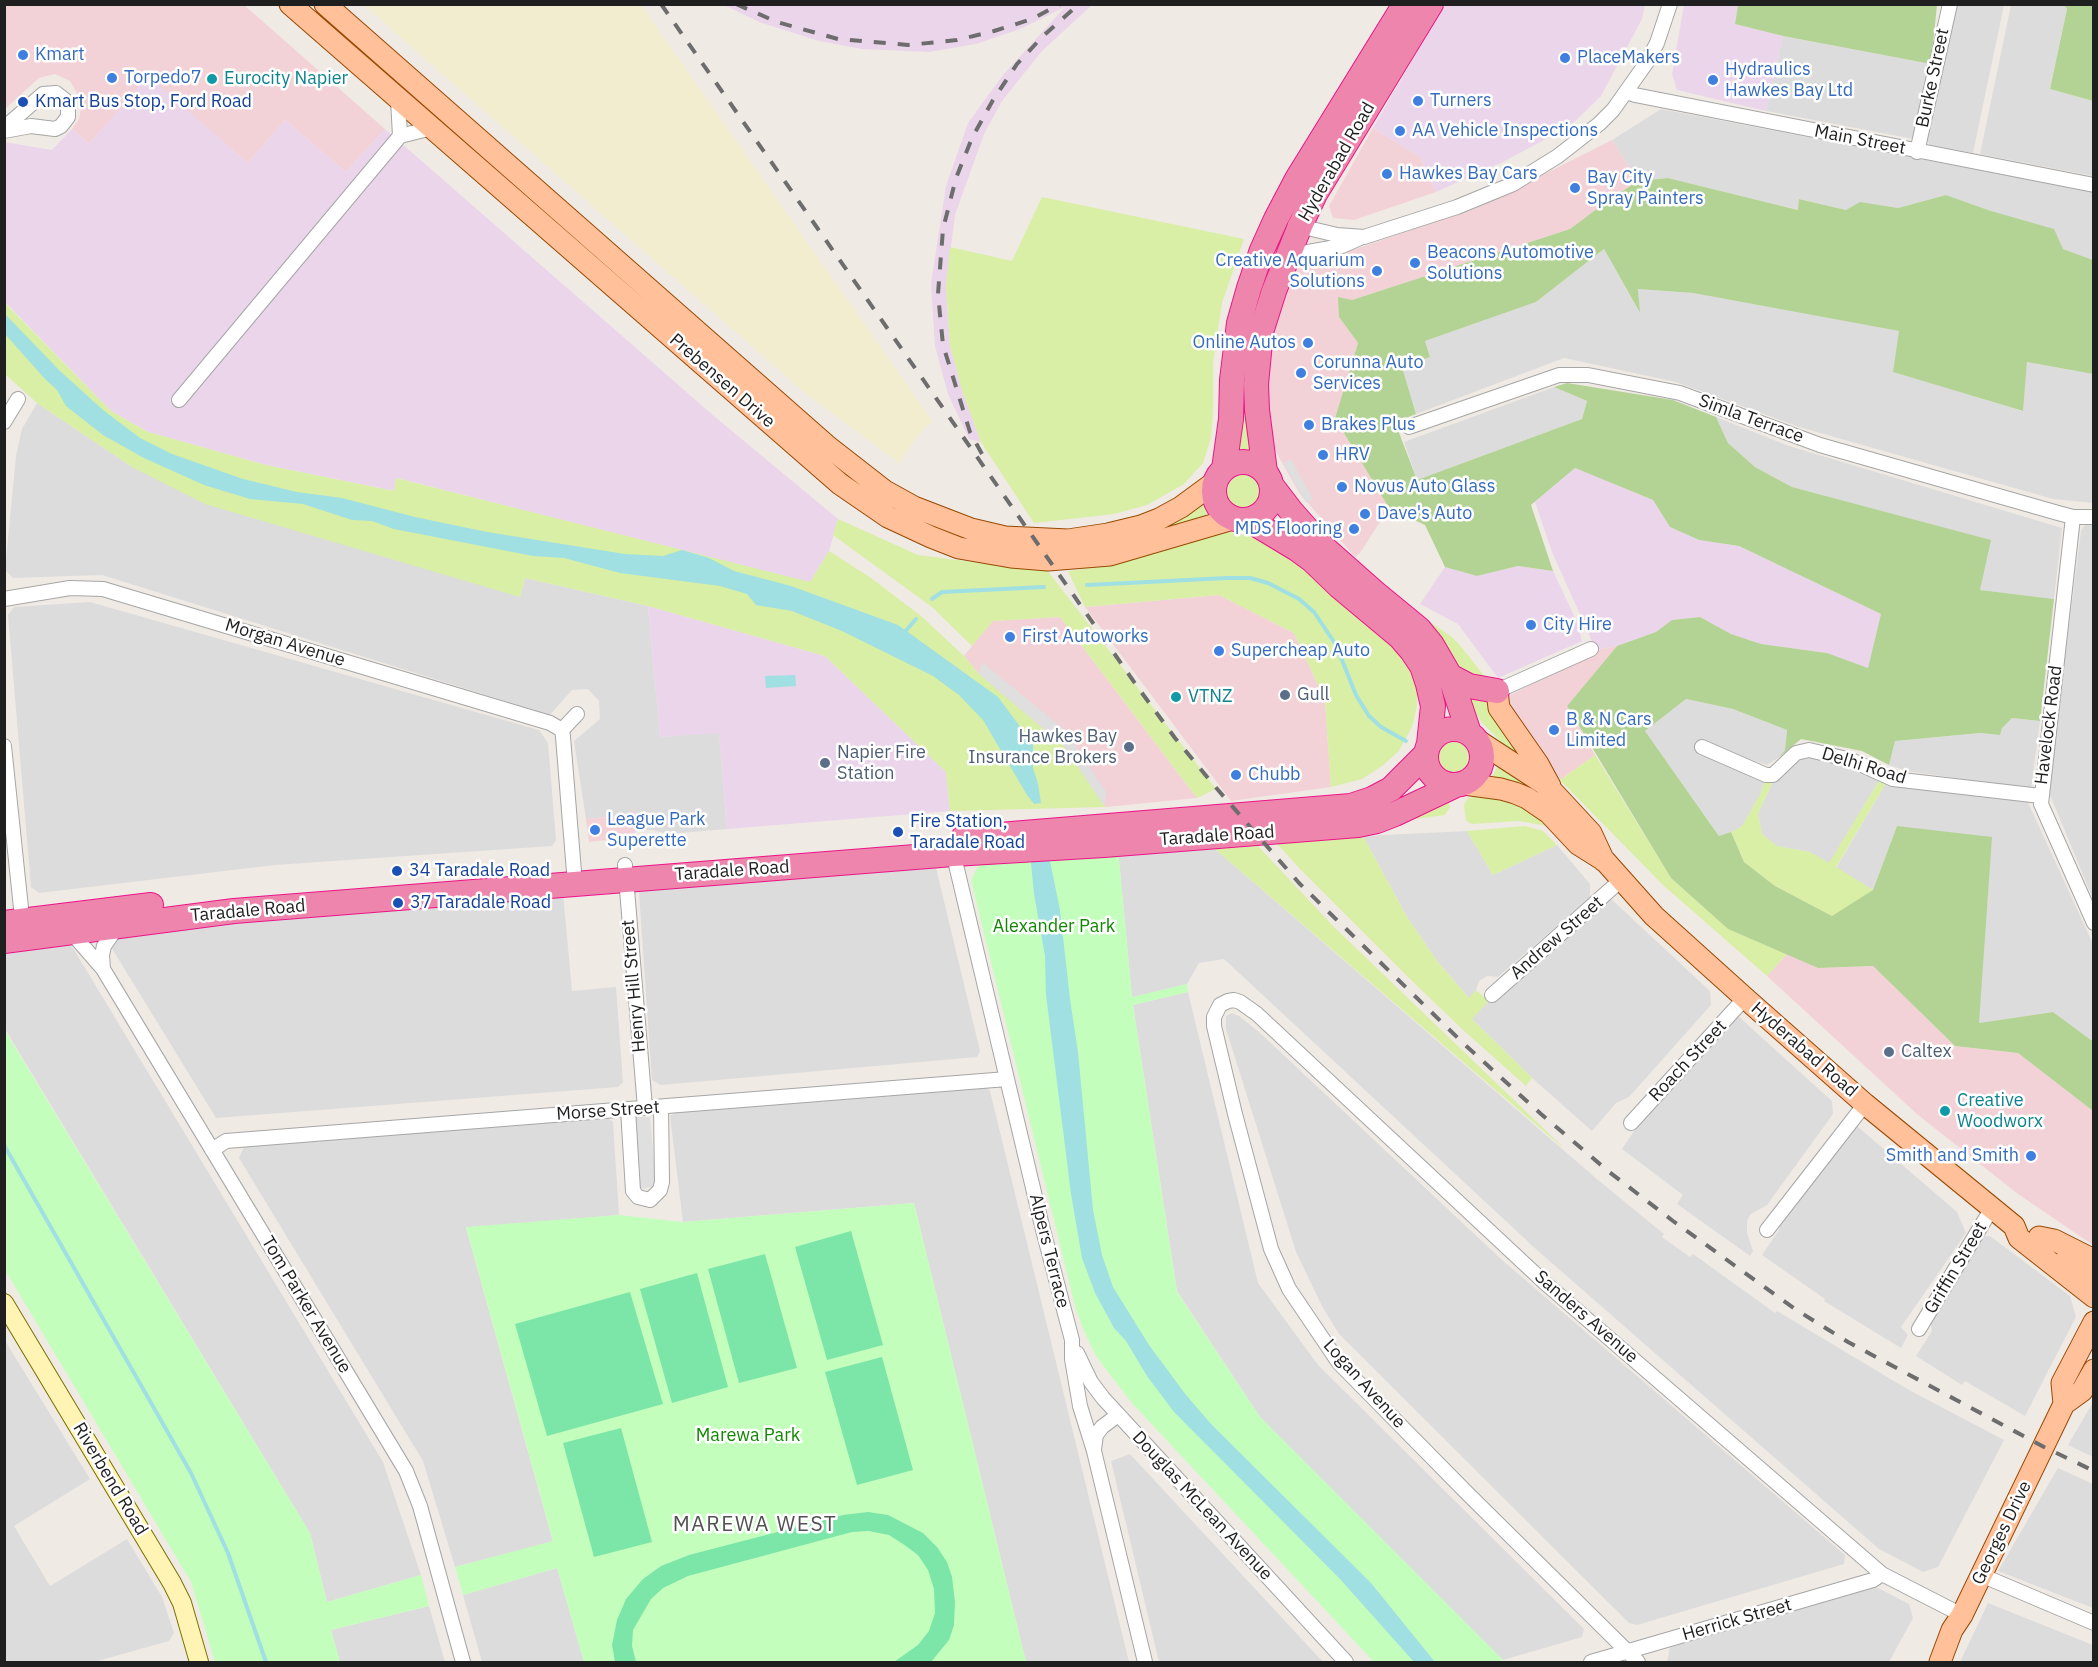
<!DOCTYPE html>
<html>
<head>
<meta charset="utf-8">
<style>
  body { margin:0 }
  #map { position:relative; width:2098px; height:1667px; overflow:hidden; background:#f0eae4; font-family:"IBM Plex Sans",sans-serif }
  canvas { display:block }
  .frame { position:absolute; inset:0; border:6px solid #1f1f1f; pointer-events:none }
</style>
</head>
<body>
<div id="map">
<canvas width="2098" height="1667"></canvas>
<div class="frame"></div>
</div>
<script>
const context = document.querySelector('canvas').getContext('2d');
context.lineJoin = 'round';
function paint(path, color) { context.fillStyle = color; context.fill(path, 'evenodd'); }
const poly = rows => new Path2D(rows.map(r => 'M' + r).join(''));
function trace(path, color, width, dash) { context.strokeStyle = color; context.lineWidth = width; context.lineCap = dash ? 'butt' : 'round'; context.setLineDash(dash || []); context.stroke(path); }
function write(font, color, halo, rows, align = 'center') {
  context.font = font + ' "IBM Plex Sans",sans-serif'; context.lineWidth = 5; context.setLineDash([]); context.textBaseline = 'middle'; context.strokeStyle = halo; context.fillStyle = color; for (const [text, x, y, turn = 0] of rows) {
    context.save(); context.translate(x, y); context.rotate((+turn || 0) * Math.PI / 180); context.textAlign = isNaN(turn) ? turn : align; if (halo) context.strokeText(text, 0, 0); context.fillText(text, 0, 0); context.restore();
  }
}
paint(poly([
  [1954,5,2004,5,1973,153,1930,145,1926,140],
  [2011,5,2064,5,2067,9,2050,89,2093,101,2093,176,1980,154],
  [1783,36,1931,64,1914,139,1766,111],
  [1661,109,2093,192,2093,260,2063,249,1991,211,1946,195,1898,208,1860,203,1846,210,1800,199,1799,210,1668,178,1638,181,1612,140],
  [1604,249,1639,312,1638,289,1693,293,1900,331,1894,372,2022,411,2027,362,2093,374,2093,503,2053,499,1799,427,1676,382,1564,358,1416,414,1402,367,1430,357,1425,341,1536,302],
  [1554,387,1587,401,1582,419,1417,480,1404,442],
  [37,403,132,467,520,597,525,578,648,606,660,737,719,732,727,829,668,834,653,830,636,830,634,809,630,815,586,819,574,741,600,719,599,701,588,689,572,690,550,715,102,575,13,578,5,570,16,456,22,429],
  [1716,417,1789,446,2062,528,2054,599,1979,590,1990,540,1792,487,1755,467,1728,443],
  [2088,524,2093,525,2093,899,2048,790,2081,531,2084,526],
  [90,602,539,730,548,743,556,840,552,846,275,865,39,893,31,887,8,615,14,607],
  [1686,699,1733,709,1787,730,1785,750,1778,758,1767,765,1697,742,1695,749,1765,780,1761,793,1742,827,1720,837,1645,731],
  [2012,718,2040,721,2031,789,1907,771,1889,765,1895,741,1980,733,2000,735,2001,728],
  [1800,754,1836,758,1882,776,1829,864,1810,852,1776,846,1762,834,1758,814,1773,781],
  [1889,778,2025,796,2093,944,2093,1040,2091,1040,2053,1012,1979,1023,1897,826,1873,890,1836,868],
  [1467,831,1493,875,1557,845,1590,884,1590,897,1498,977,1487,976,1479,981,1476,990,1470,999,1437,961,1407,917,1363,836],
  [1118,849,1215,849,1598,1180,1664,1234,1662,1237,1690,1257,1693,1254,1775,1313,1777,1311,1909,1390,2004,1440,1938,1567,1923,1572,1879,1549,1537,1250,1224,959,1199,963,1187,984,1132,998],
  [929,864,936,868,980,1051,977,1057,661,1085,652,1080,639,892,645,885],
  [563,893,572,991,616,987,623,1082,618,1087,216,1118,111,947,116,934],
  [1596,897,1609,897,1710,991,1711,1005,1629,1097,1616,1103,1592,1131,1532,1078,1471,1018],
  [66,942,73,948,383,1462,421,1575,327,1602,310,1533,5,1029,5,949],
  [1188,992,1258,1283,1318,1365,1584,1629,1582,1637,1503,1660,1260,1417,1177,1291,1133,1005],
  [1232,1013,1239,1016,1259,1032,1501,1259,1845,1555,1844,1564,1637,1625,1629,1623,1339,1334,1322,1306,1296,1252,1226,1029,1226,1016],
  [1738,1016,1832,1101,1833,1114,1767,1205,1751,1214,1747,1220,1747,1233,1753,1251,1750,1256,1677,1204,1683,1195,1622,1149,1640,1122,1726,1017],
  [986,1087,990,1091,1129,1662,1026,1662,914,1203,683,1222,670,1116,676,1112],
  [608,1118,613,1122,619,1215,466,1228,553,1542,455,1567,423,1461,239,1158,244,1147],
  [1857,1126,1957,1212,1966,1233,1901,1327,1908,1335,1901,1348,1824,1301,1825,1299,1762,1255,1779,1230,1782,1215,1848,1127],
  [1977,1236,1990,1236,2070,1296,2076,1317,2025,1416,1965,1381,1962,1385,1916,1356,1932,1331,1930,1317],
  [4,1339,90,1479,14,1526,50,1586,127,1539,162,1597,174,1633,169,1641,94,1662,5,1662],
  [2093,1402,2093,1457,2068,1445],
  [1130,1454,1323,1662,1159,1662,1111,1461],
  [2058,1468,2093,1484,2093,1608,1998,1571],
  [557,1568,584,1662,482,1662,463,1595],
  [1876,1587,1909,1604,1913,1618,1889,1662,1667,1662,1670,1647],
  [1988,1603,2093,1645,2093,1662,1960,1662],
  [429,1606,445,1662,340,1662,331,1630]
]), '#dddcdc');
paint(poly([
  [243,4,385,129,346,172,285,120,248,163,148,77,89,144,72,129,79,119,82,102,70,81,55,74,39,78,5,109,5,5],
  [1373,128,1420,157,1436,192,1354,220,1333,218,1329,206],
  [1612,140,1638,181,1606,202,1570,229,1352,300,1339,317,1358,343,1335,418,1389,508,1360,553,1355,557,1300,494,1276,452,1270,429,1267,360,1275,315,1301,256,1307,250,1350,251,1460,213,1503,195],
  [1219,595,1294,633,1325,700,1331,787,1231,801,1085,607],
  [1060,617,1197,798,1107,807,1104,806,979,674,964,656,992,621],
  [1617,646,1567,706,1595,755,1560,780,1505,698,1596,650],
  [634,807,636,830,632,837,589,842,586,819,630,815],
  [1787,954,1818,968,1873,966,1955,1046,2018,1053,2093,1111,2093,1245,2018,1194,1918,1115,1767,976]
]), '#f3d2d7');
paint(poly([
  [724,5,1092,5,1042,51,1002,101,984,134,955,215,946,287,950,345,962,390,981,442,969,439,948,394,935,346,931,284,946,186,968,123,1003,75,1065,7,1020,29,976,44,929,52,862,49,819,41,759,22],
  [1445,5,1445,4,1645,5,1642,19,1601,96,1570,126,1501,163,1436,192,1420,157,1373,128],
  [1684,5,1738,5,1735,24,1783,36,1766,111,1677,90,1672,74],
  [148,76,248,163,285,120,346,172,385,129,715,417,838,519,829,551,810,583,397,478,395,491,266,465,148,432,111,411,5,302,4,142,52,150,72,129,89,144],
  [1575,468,1653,500,1670,527,1699,540,1739,546,1881,614,1868,668,1827,653,1761,644,1731,634,1700,617,1672,620,1656,632,1617,646,1596,650,1552,552,1535,502],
  [1518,566,1553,571,1576,620,1582,641,1498,678,1458,624,1420,604,1445,567,1477,576],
  [648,606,825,656,946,772,950,811,727,829,719,733,660,737]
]), '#ead5ea');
paint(poly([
  [364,5,641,5,933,422,922,430,899,463,805,393]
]), '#f1edce');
paint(poly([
  [1042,197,1244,239,1222,303,1213,362,1213,410,1211,438,1203,463,1184,484,1147,505,1114,514,1034,523,981,442,962,390,950,345,946,287,950,247,1012,261],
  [4,302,111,411,148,432,266,465,394,491,396,478,810,582,829,551,871,578,921,616,964,656,979,674,1064,746,1104,805,1107,807,950,811,946,772,825,656,648,606,525,578,520,597,205,504,132,467,37,403,5,374],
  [1247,356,1251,451,1239,449,1237,445],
  '1227 492a17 17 0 1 1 34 0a17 17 0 1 1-34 0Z',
  [1203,504,1207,513,1204,518,1161,529],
  [838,519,918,555,980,563,1043,565,1216,789,1197,798,1060,617,993,621,972,646,932,607,833,535],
  [1229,532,1263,539,1304,566,1383,632,1414,671,1417,684,1417,706,1412,727,1399,751,1382,766,1362,779,1331,787,1325,700,1294,633,1219,595,1085,607,1068,571,1115,565,1215,533],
  [1430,622,1452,637,1463,649,1489,682,1461,674,1428,624],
  [1467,695,1490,699,1532,765,1508,748,1482,723,1473,709],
  '1439 757a15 15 0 1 1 30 0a15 15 0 1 1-30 0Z',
  [1595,755,1671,878,1728,929,1787,954,1767,976,1663,885,1560,780],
  [1498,766,1555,803,1508,780,1492,776],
  [1882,776,1889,778,1836,867,1873,890,1848,907,1832,916,1775,886,1744,862,1731,832,1742,826,1761,793,1765,780,1773,781,1758,814,1762,834,1777,846,1810,852,1829,863],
  [1483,795,1514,801,1548,825,1547,826,1519,821,1472,824,1466,821,1464,805,1467,799,1472,797],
  [1448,801,1450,807,1445,815,1409,820],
  [1525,826,1543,831,1557,845,1493,875,1467,831],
  [1270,836,1363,836,1407,917,1437,961,1469,998,1476,990,1489,1001,1472,1019,1532,1078,1526,1086,1462,1029,1407,976,1300,869],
  [1258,846,1333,926,1568,1152,1215,849]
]), '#d8efa5');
paint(poly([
  [1738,5,1937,5,1931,64,1783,36,1735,24],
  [2064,5,2093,5,2093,101,2050,89,2067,9],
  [1668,178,1798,210,1799,199,1846,210,1860,202,1898,208,1946,195,1991,211,2054,229,2063,249,2093,260,2093,374,2027,362,2023,411,1893,372,1899,331,1693,293,1638,289,1640,313,1604,249,1536,302,1425,341,1430,357,1402,367,1416,414,1395,422,1417,480,1582,419,1587,401,1554,387,1567,383,1673,400,1716,417,1728,443,1755,467,1792,487,1991,540,1980,590,2054,599,2040,721,2012,718,2002,728,2000,735,1980,733,1895,741,1889,765,1862,751,1801,739,1778,758,1785,750,1787,730,1733,709,1686,699,1645,731,1719,836,1731,832,1744,862,1775,886,1832,916,1873,890,1897,826,1992,837,1979,1023,2053,1012,2091,1040,2093,1040,2093,1111,2018,1053,1955,1046,1873,966,1818,968,1728,929,1671,878,1567,706,1617,646,1656,632,1672,620,1700,617,1731,634,1761,644,1827,653,1868,668,1881,614,1739,546,1699,540,1670,527,1653,500,1575,468,1531,505,1553,571,1518,566,1477,576,1445,567,1425,525,1389,508,1335,418,1358,343,1339,317,1338,297,1352,300,1570,229,1606,202,1638,181]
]), '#b3d395');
paint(poly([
  [1118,849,1132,997,1187,984,1188,992,1133,1005,1177,1292,1260,1417,1503,1660,1494,1662,1374,1662,1131,1402,1096,1356,1083,1329,1075,1306,971,880,980,862],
  [4,1029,310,1533,327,1602,421,1575,429,1606,331,1630,340,1662,215,1662,191,1582,5,1270],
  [914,1203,1026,1662,584,1662,557,1568,463,1595,455,1567,553,1541,466,1227,619,1215,683,1222]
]), '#c4febd');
paint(poly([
  [851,1231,883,1345,827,1360,795,1247],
  [765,1254,797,1368,739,1383,708,1269],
  [697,1273,728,1387,672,1403,640,1289],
  [630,1292,663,1404,547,1436,515,1324],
  [882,1357,913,1470,857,1485,825,1372],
  [621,1428,652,1542,594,1557,563,1443],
  [868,1512,888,1515,923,1533,937,1547,947,1562,952,1577,955,1602,954,1625,949,1640,931,1662,894,1662,918,1645,929,1631,935,1613,934,1589,928,1570,918,1555,903,1544,889,1535,869,1531,852,1532,688,1576,663,1588,651,1599,633,1630,632,1646,636,1662,615,1662,612,1645,617,1620,626,1599,643,1579,661,1566,689,1555,843,1515]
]), '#7be6a8');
paint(poly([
  [1291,459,1313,499,1306,503,1284,463],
  [982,662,1066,731,1106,792,1104,806,1064,746,979,674],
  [634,1117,650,1117,656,1186,640,1189]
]), '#dfdfdf');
paint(poly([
  [4,313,59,370,103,410,140,438,172,454,243,479,297,492,342,498,415,517,487,532,625,554,663,556,682,550,709,558,734,571,791,586,898,625,998,697,1033,744,1033,768,1038,784,1041,803,1034,804,1027,795,983,720,959,695,933,676,842,631,792,611,756,605,747,594,720,586,620,573,564,558,533,556,394,529,372,521,352,520,303,504,250,499,204,485,144,458,103,435,66,406,57,390,45,379,5,334],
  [795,675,796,686,766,688,765,676],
  [1042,856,1050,861,1060,910,1070,999,1078,1052,1093,1210,1102,1255,1113,1287,1149,1345,1186,1395,1212,1425,1371,1583,1435,1662,1414,1662,1340,1579,1174,1412,1147,1376,1126,1341,1114,1328,1095,1293,1082,1258,1071,1194,1046,995,1045,956,1034,894,1031,863,1036,857]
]), '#a0e0e2');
trace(poly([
  [1087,585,1227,578,1250,578,1268,583,1299,599,1314,612,1336,645,1356,695,1369,716,1381,727,1406,741],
  [932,599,942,592,1044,587],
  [903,634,916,619],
  [4,1145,191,1473,228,1553,266,1662]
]), '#a0e0e2', 4);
const street = poly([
  [1627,92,1635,95,2094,185],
  [398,99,400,136],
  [4,128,43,94,56,93,65,100,68,105,68,117,61,126,55,129,31,126,4,131],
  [1917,152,1950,4],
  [1295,225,1337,235,1364,237,1457,207,1513,184,1558,156,1599,124,1613,110,1647,62,1657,43,1670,4],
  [1287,261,1308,252,1342,246,1360,238],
  [179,400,400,136,432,128],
  [4,422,18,399],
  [1409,427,1559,375,1588,375,1680,393,1820,445,2058,513,2073,517,2094,517],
  [2073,517,2041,804,2094,923],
  [4,599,70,588,103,589,550,723,562,730,563,737,575,884],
  [1497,691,1591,649],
  [562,730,577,714],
  [4,746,23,927],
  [1702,747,1766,775,1773,775,1796,753,1809,750,1851,760,1893,779,2041,796],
  [952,848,1043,1230,1072,1340,1072,1359,1080,1406,1094,1451,1145,1662],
  [625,865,645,1108],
  [70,931,103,969,406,1471,420,1506,463,1662],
  [103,969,102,955,104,946,117,927],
  [1492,995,1621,880],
  [628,1109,633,1191,638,1197,650,1200,660,1190,662,1182,661,1107],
  [1631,1123,1745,998],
  [212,1150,226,1141,1007,1079],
  [1767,1230,1865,1104],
  [1919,1329,1992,1208],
  [1077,1353,1091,1382,1103,1398,1346,1662],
  [1094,1449,1096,1435,1102,1427,1118,1415],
  [1981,1575,2094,1623],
  [1591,1662,1873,1580,1882,1574],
  [1638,1662,1467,1493,1339,1363,1289,1289,1271,1249,1235,1114,1214,1026,1214,1017,1220,1005,1228,1001,1234,1000,1240,1002,1257,1014,1544,1282,1882,1574,1962,1615]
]);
const secondary = poly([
  [4,1303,172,1583,182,1603,199,1662]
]);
const primary = poly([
  [290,4,840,484,888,517,931,537,959,548,1011,557,1048,560,1110,555,1233,519],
  [325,4,826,445,885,491,914,507,971,529,1005,537,1068,540,1108,534,1141,526,1159,519,1181,507,1215,482],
  [1497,691,1499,708,1538,764,1550,786],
  [1477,740,1543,783,1553,792,1591,833,1604,861],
  [1464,784,1501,789,1515,793,1527,798,1549,813,1578,844,1605,861,1654,916,1745,998,1865,1104,2014,1226,2019,1238,2094,1297],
  [2039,1237,2054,1240,2094,1260],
  [2067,1258,2094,1278],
  [2064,1404,2062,1383,2094,1322],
  [1940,1662,1952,1630,1962,1615,2064,1404,2082,1391,2094,1370]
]);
const highway = poly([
  '1214 491a29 29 0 1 1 58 0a29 29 0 1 1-58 0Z',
  [1224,469,1231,419,1232,380,1239,323,1249,288,1262,250,1276,219,1297,179,1405,4],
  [1265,472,1257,410,1256,384,1261,332,1274,291,1300,226,1315,194,1431,4],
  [1272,486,1291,511,1322,546,1374,592,1419,629,1432,645,1450,676,1469,733],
  [1249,520,1297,549,1312,560,1339,586,1400,637,1412,651,1422,666,1428,684,1433,706,1429,744],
  [1450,676,1469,686,1497,691],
  '1426 757a28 28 0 1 1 56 0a28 28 0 1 1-56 0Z',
  [963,838,1351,806,1372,799,1391,789,1425,755],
  [4,923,151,905],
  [4,941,234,911,953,854,1104,845,1358,825,1377,821,1395,814,1454,786]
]);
trace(street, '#a6a6a6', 16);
trace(secondary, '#7b7100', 20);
trace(primary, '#994900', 23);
trace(highway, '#ea1587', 26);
trace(street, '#fff', 14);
trace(secondary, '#fff4b3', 18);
trace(primary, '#ffc09a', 21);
trace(highway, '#ee85ad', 24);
trace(poly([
  [661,4,1139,689,1175,738,1212,783,1299,883,1463,1043,1541,1114,1608,1171,1673,1221,1795,1309,1848,1342,2044,1447,2094,1471],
  [736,4,777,22,838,39,908,45,957,40,994,31,1032,19,1060,4],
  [982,454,970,432,943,345,938,294,943,229,956,178,972,138,993,100,1017,64,1043,36,1079,4]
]), '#6d6d6d', 4, [12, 12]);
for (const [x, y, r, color] of [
  [23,55,6,"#3f7fe0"],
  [1565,58,6,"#3f7fe0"],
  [112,78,6,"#3f7fe0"],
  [212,79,6,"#0f9aa8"],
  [1713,80,6,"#3f7fe0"],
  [1418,101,6,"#3f7fe0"],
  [23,102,6,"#1a4fb4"],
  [1400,131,6,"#3f7fe0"],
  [1387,174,6,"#3f7fe0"],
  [1575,188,6,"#3f7fe0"],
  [1415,263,6,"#3f7fe0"],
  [1377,271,6,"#3f7fe0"],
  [1308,343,6,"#3f7fe0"],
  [1301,373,6,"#3f7fe0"],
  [1309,425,6,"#3f7fe0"],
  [1323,455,6,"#3f7fe0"],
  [1342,487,6,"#3f7fe0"],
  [1365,514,6,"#3f7fe0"],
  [1354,529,6,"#3f7fe0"],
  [1531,625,6,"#3f7fe0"],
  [1010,637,6,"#3f7fe0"],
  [1219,651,6,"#3f7fe0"],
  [1285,695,6,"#5c6f8a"],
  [1176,697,6,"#0f9aa8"],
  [1554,730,6,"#3f7fe0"],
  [1129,747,6,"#5c6f8a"],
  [825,763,6,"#5c6f8a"],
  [1236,775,6,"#3f7fe0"],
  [595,830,6,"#3f7fe0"],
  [898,832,6,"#1a4fb4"],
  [397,871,6,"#1a4fb4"],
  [398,903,6,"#1a4fb4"],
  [1889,1052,6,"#5c6f8a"],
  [1945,1111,6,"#0f9aa8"],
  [2031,1156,6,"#3f7fe0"]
]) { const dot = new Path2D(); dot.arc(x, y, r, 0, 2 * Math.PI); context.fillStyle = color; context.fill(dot); trace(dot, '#fff', 2); }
write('18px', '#366cbe', '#fff', [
  ["Kmart",35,55],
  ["PlaceMakers",1577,58],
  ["Hydraulics",1725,70],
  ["Hawkes Bay Ltd",1725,91],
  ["Torpedo7",124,78],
  ["Turners",1430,101],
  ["AA Vehicle Inspections",1412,131],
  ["Hawkes Bay Cars",1399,174],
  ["Bay City",1587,178],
  ["Spray Painters",1587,199],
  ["Beacons Automotive",1427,253],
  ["Solutions",1427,274],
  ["Creative Aquarium",1365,261,"right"],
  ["Solutions",1365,282,"right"],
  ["Online Autos",1296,343,"right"],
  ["Corunna Auto",1313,363],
  ["Services",1313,384],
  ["Brakes Plus",1321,425],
  ["HRV",1335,455],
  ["Novus Auto Glass",1354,487],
  ["Dave's Auto",1377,514],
  ["MDS Flooring",1342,529,"right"],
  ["City Hire",1543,625],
  ["First Autoworks",1022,637],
  ["Supercheap Auto",1231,651],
  ["B & N Cars",1566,720],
  ["Limited",1566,741],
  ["Chubb",1248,775],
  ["League Park",607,820],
  ["Superette",607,841],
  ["Smith and Smith",2019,1156,"right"]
], 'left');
write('18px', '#1f1f1f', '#fff', [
  ["Burke Street",1933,78,-78],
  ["Main Street",1860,140,11],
  ["Hyderabad Road",1337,162,-60],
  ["Prebensen Drive",722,381,41],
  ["Simla Terrace",1751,419,20],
  ["Morgan Avenue",285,643,17],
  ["Havelock Road",2049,725,-83],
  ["Delhi Road",1864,766,17],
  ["Taradale Road",1217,836,-4],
  ["Taradale Road",732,871,-4],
  ["Taradale Road",248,911,-5],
  ["Andrew Street",1557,938,-41],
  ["Henry Hill Street",634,986,-95],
  ["Hyderabad Road",1804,1050,41],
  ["Roach Street",1688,1061,-47],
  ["Morse Street",608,1111,-4],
  ["Alpers Terrace",1049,1251,76],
  ["Griffin Street",1956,1268,-59],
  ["Tom Parker Avenue",306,1305,59],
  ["Sanders Avenue",1586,1317,41],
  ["Logan Avenue",1364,1384,48],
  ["Riverbend Road",110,1479,59],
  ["Douglas McLean Avenue",1202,1506,47],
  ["Georges Drive",2002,1533,-64],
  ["Herrick Street",1737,1620,-16]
]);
write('18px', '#0d838f', '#fff', [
  ["Eurocity Napier",224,79],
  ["VTNZ",1188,697],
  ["Creative",1957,1101],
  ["Woodworx",1957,1122]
], 'left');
write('18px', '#164399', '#fff', [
  ["Kmart Bus Stop, Ford Road",35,102],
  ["Fire Station,",910,822],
  ["Taradale Road",910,843],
  ["34 Taradale Road",409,871],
  ["37 Taradale Road",410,903]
], 'left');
write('18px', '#4e5e75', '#fff', [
  ["Gull",1297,695],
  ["Hawkes Bay",1117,737,"right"],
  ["Insurance Brokers",1117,758,"right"],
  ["Napier Fire",837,753],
  ["Station",837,774],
  ["Caltex",1901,1052]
], 'left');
write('18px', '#108802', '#fff', [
  ["Alexander Park",1054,927],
  ["Marewa Park",748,1436]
]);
context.letterSpacing = '1.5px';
write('21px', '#525252', '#fff', [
  ["MAREWA WEST",755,1525]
]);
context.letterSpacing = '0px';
</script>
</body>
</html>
